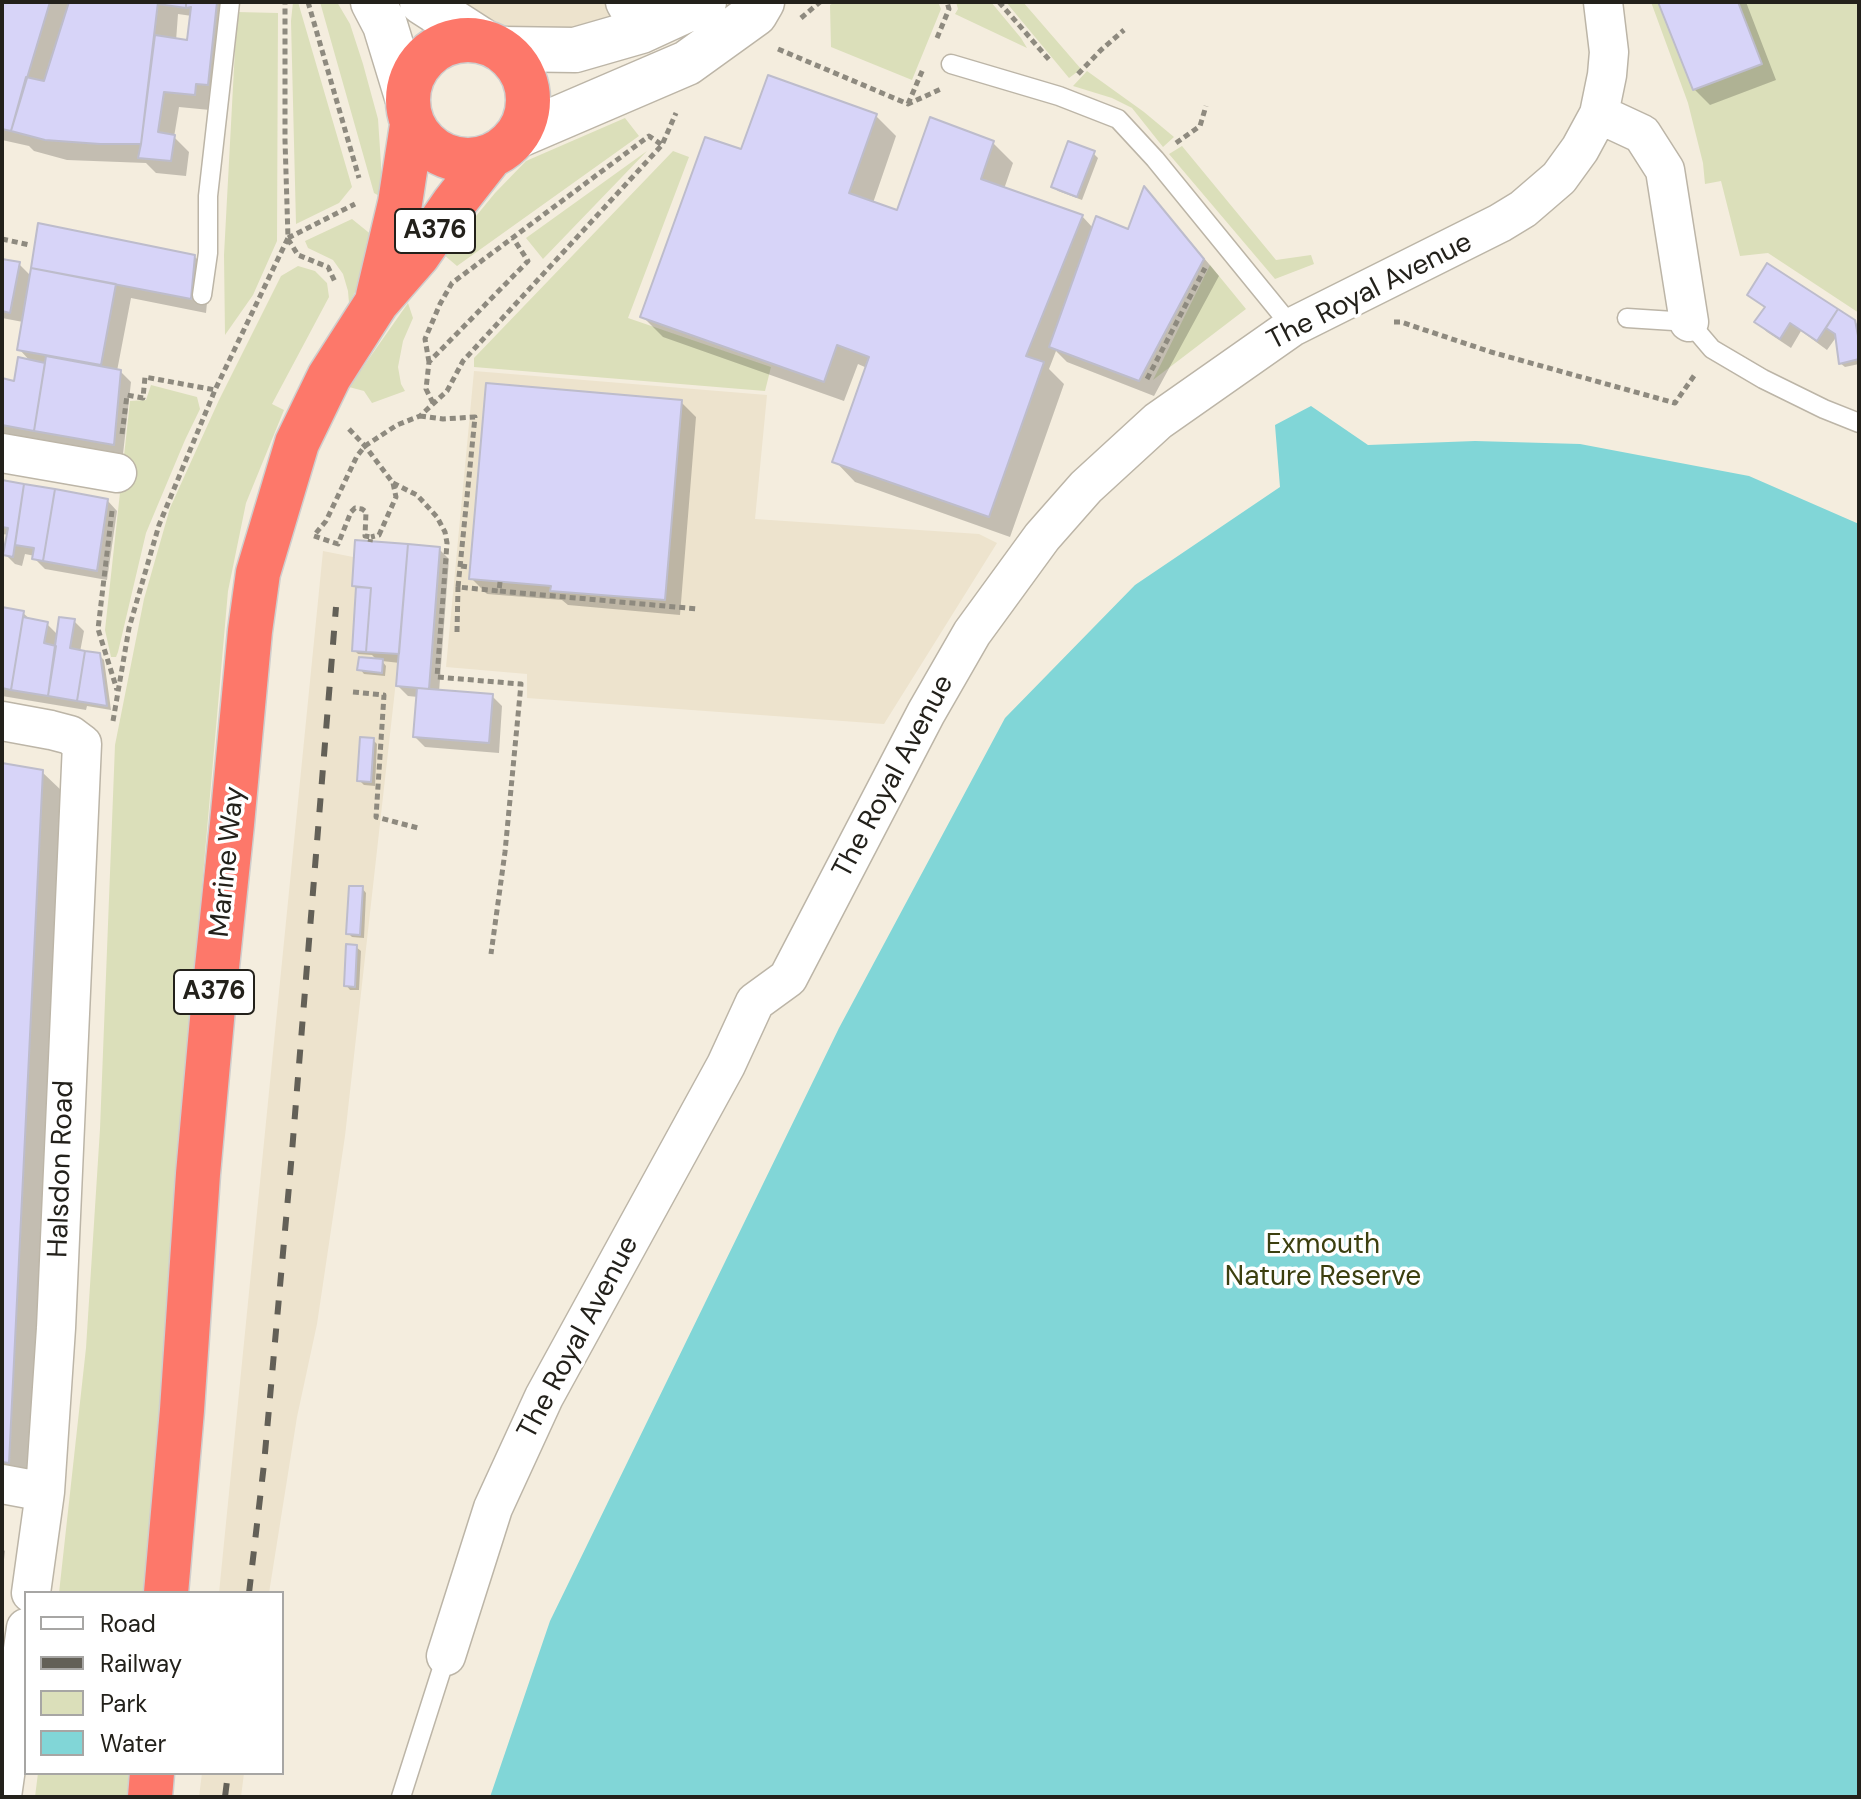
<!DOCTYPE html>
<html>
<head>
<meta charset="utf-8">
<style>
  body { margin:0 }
  #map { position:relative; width:1861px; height:1799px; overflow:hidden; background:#f4edde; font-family:"DM Sans",sans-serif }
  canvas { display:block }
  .frame { position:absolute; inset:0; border:4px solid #23211b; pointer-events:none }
  .legend { position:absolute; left:24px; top:1591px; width:260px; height:184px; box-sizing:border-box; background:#fff; border:2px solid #a7a6a4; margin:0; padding:10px 14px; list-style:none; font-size:24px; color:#23211b }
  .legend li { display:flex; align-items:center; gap:16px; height:40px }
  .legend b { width:40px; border:2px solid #a7a6a4 }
</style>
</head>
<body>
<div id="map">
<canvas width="1861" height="1799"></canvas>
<div class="frame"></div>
<ul class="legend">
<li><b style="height:10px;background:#fff"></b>Road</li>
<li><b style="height:10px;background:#636057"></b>Railway</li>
<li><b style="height:22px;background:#dbdfba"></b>Park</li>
<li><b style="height:22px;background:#81d6d7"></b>Water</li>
</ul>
</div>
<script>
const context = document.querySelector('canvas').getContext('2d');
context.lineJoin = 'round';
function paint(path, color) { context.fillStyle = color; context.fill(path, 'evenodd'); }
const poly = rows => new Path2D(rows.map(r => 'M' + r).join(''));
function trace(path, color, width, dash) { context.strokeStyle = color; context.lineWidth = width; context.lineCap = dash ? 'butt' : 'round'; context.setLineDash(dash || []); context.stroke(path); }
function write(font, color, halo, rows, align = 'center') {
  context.font = font + ' "DM Sans",sans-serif'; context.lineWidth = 7; context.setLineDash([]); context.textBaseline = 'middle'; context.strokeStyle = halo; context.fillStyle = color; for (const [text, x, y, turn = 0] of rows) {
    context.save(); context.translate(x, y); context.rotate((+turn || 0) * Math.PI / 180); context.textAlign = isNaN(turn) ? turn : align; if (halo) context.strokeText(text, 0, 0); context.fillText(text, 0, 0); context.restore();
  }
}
paint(poly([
  [460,2,674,2,592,34,491,28],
  [474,371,767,395,755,519,979,534,997,543,884,724,527,698,527,674,446,667],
  [355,540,408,544,399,654,345,1136,317,1324,297,1417,269,1593,219,1593,323,551,353,557],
  [202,1773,244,1773,241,1797,199,1797]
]), '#ede3cd');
paint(poly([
  [293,2,298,2,352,187,339,203,296,224,291,21],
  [320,2,337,2,350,24,363,64,378,119,381,164,381,197,374,193],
  [835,2,938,2,941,9,912,80,831,47,830,5],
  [956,2,991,2,1021,38,1027,48,955,14,958,9],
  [1006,2,1023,2,1081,69,1069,78],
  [1651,2,1859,2,1859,313,1768,253,1740,256,1721,181,1705,184,1703,163,1688,103],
  [237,12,278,13,277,241,253,295,225,335,224,255],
  [1087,71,1144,112,1174,137,1163,147,1132,108,1112,98,1073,86],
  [625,118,639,136,457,266,444,255,495,193,526,161],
  [1182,146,1276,260,1311,255,1314,264,1275,279,1169,154],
  [647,151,543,259,526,238],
  [673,151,689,157,628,318,771,367,765,391,474,367,474,358],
  [352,219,373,236,358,287,349,303,348,291,343,274,333,260,308,248,305,241],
  [1210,265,1246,309,1153,380],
  [298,266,315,271,327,283,329,297,272,404,284,410,246,503,228,591,191,1012,176,1235,144,1593,59,1593,86,1348,94,1223,100,1129,115,745,144,599,170,508,219,400,281,276],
  [408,303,413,318,403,341,398,367,401,384,405,391,372,403,364,391,349,387],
  [151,385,197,397,200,409,185,440,146,533,118,652,116,657,111,657,105,630,130,401,146,400],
  [38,1773,129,1773,127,1797,35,1797]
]), '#dbdfba');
paint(poly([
  [1311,406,1368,445,1475,441,1580,444,1749,476,1859,524,1859,1797,490,1797,550,1621,839,1028,1005,718,1135,585,1280,487,1275,425]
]), '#81d6d7');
paint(poly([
  [2,2,233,2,210,110,179,107,174,137,189,152,186,176,156,173,146,163,67,160,34,151,29,146,2,140],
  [178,14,192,16,189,43,176,41],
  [1660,2,1746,2,1776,80,1710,105,1694,89],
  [876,116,896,136,873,203,898,212,992,142,1013,163,1004,189,1082,216,1093,228,1129,231,1144,189,1159,204,1219,276,1154,396,1067,362,1056,351,1049,369,1064,384,1010,537,855,482,835,461,867,368,858,364,844,401,663,337,643,317,742,152],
  [1093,153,1098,158,1082,200,1058,191,1053,187],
  [194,256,210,272,206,313,131,298,117,371,120,371,131,382,123,454,2,433,2,380,16,383,31,362,19,349,23,322,2,318,2,261,19,264,31,276],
  [1768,266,1854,321,1859,326,1859,364,1845,367,1840,363,1837,336,1827,350,1801,331,1791,348,1767,332,1757,322,1766,309,1749,294],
  [681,402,696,417,680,615,568,605,562,600,487,594,471,578],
  [2,482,107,500,117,511,107,580,45,569,34,558,35,556,25,554,22,566,15,564,5,554,9,535,2,534],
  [439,549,449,559,439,692,492,696,502,706,499,753,425,747,415,737,418,697,408,696,398,686,400,663,382,661,386,666,385,676,364,674,360,669,378,661,372,655,358,654,354,650,358,590,354,586],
  [2,609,23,613,32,621,47,624,59,636,74,621,84,631,80,652,99,655,104,660,111,710,87,706,86,710,2,696],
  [373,740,377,744,375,786,364,785,359,780],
  [2,765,42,772,63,792,29,1482,2,1479],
  [362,888,366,893,364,938,352,937,348,933],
  [356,947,361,951,359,990,350,990,346,985],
  [2,1548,5,1551,2,1577]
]), '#0003');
const building = poly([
  [2,2,50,2,11,131,2,129,2,2],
  [69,2,158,2,141,144,100,144,45,140,11,131,26,77,44,81,69,2],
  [158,2,186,2,186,8,158,4,158,2],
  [186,2,217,2,208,85,196,84,195,95,164,92,158,132,175,135,171,161,138,158,141,144,155,35,187,40,191,7,186,8,186,2],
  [1658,2,1738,2,1762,64,1693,90,1658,2],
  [768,75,877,114,849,193,897,210,930,117,994,141,981,179,1083,215,1026,356,1044,362,989,517,832,462,869,357,837,345,824,382,640,317,705,137,741,149,768,75],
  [1068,141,1095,151,1077,197,1051,187,1068,141],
  [1144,186,1204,259,1139,381,1049,347,1096,216,1128,229,1144,186],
  [38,223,195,255,191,299,31,268,38,223],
  [2,259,20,262,10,313,2,311,2,259],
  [1767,263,1838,309,1817,341,1790,323,1780,339,1754,322,1765,307,1747,295,1767,263],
  [31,268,116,284,101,365,17,350,31,268],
  [1838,309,1855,320,1859,341,1859,359,1839,364,1835,334,1826,328,1838,309],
  [46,356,121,370,114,445,34,431,46,356],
  [18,357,45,363,34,431,2,425,2,378,14,381,18,357],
  [486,383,682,400,665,600,550,591,551,586,469,579,486,383],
  [2,480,24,484,13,557,3,555,8,528,2,527,2,480],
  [24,484,55,489,43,561,32,559,34,548,15,545,24,484],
  [55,489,108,499,97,571,43,561,55,489],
  [355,540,408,544,399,654,366,652,371,588,352,586,355,540],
  [408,544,440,547,429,689,396,686,408,544],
  [356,587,371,588,366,652,352,651,356,587],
  [2,607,24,611,11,690,2,688,2,607],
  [23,617,48,622,44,643,56,646,48,696,11,690,23,617],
  [59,617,75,619,70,648,85,651,77,701,48,696,59,617],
  [85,651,100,653,107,706,77,701,85,651],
  [359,657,383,659,382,673,357,670,359,657],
  [417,688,493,694,489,743,413,737,417,688],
  [360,737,374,738,371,782,357,781,360,737],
  [2,763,43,770,9,1463,2,1462,2,763],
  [349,886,363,886,360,935,346,934,349,886],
  [346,944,357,945,355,987,344,986,346,944]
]);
paint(building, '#d7d4f8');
trace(building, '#bdbccb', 2);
const lane = poly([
  [951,64,1059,96,1118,119,1155,159,1292,327],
  [202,295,208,253,208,196,230,2],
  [1627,318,1689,322,1712,349,1763,379,1824,409,1859,423],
  [401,1797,446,1656]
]);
const street = poly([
  [625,2,641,31],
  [1599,114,1642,134,1665,170,1689,322],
  [2,453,117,473],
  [2,721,51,730,70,735,82,744,56,1328,45,1492,31,1593],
  [2,1484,45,1492],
  [446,1656,493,1508,544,1397,726,1065,755,1002,788,978,926,713,972,633,1042,537,1086,487,1158,421,1292,327,1500,223,1523,209,1559,178,1580,149,1599,114,1607,75,1609,52,1603,2],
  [2,1796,26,1628]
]);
const secondary = poly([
  [373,2,385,25,407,97],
  [422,2,481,40],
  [502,49,575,50,641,31,704,2],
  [517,136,687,63,755,14,762,2]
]);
const highway = poly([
  '408 100a60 60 0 1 1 120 0a60 60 0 1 1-120 0Z',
  [378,296,400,203,412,125],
  [166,1593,182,1410,198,1174,215,986,232,824,250,631,258,573,297,443,329,377,377,302,418,255,454,203,490,157],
  [150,1797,152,1773]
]);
trace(lane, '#bcb5a7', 21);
trace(street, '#bcb5a7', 41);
trace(secondary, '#bcb5a7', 47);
trace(highway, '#cfcecd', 47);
trace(poly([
  [308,2,359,178],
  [999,2,1051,62],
  [801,18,820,2],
  [937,38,949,9,947,2],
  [778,49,908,104,941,89],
  [1078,74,1101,50,1124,30],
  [908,104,923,69],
  [1176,143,1200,126,1206,106],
  [288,238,355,204],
  [2,239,30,245],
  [288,239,298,255,328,267,336,284],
  [1394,322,1401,322,1491,352,1675,403,1696,373],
  [429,362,425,339,440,304,452,283,649,136,662,145],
  [1147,379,1205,268],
  [433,403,426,389,429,362,528,261,513,238],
  [420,416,443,419,475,417,458,587,499,591],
  [349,429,365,446,393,483,396,497,379,535,371,537],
  [122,434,127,395,143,398,145,377,215,390],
  [393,483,417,495,437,517,445,532,447,543,437,677,521,684,505,852,491,954],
  [112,511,98,629,117,690],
  [316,533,326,521,357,456,365,446,397,425,420,416,447,391,463,361,662,145,676,113],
  [314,536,338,544,351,512,355,508,362,509,366,512,365,536,371,537,370,542],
  [461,566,470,567],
  [500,582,499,591,698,609],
  [457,632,458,587],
  [353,692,384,695,376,817,418,828],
  [113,721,129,628,159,525,215,390,288,238,285,140,285,2]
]), '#8e8a7f', 5, [6, 4]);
trace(lane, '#fff', 18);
trace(street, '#fff', 38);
trace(secondary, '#fff', 44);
trace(highway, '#fd786a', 44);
trace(poly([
  [249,1593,264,1464,291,1164,336,607],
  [225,1797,228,1773]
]), '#636057', 6, [14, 14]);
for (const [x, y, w] of [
  [435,231,80],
  [214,992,80]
]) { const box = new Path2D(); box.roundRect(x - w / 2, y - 22, w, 44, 6); context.fillStyle = '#fff'; context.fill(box); trace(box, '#23211b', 2); }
write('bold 26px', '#23211b', null, [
  ["A376",435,231],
  ["A376",214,992]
]);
write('28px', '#23211b', '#fff', [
  ["The Royal Avenue",1370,292,-27],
  ["The Royal Avenue",894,777,-62],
  ["Marine Way",228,862,-84],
  ["Halsdon Road",62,1169,-88],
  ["The Royal Avenue",579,1338,-62]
]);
write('28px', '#3c3f0f', '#fff', [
  ["Exmouth",1323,1246],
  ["Nature Reserve",1323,1278]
]);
</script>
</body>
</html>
